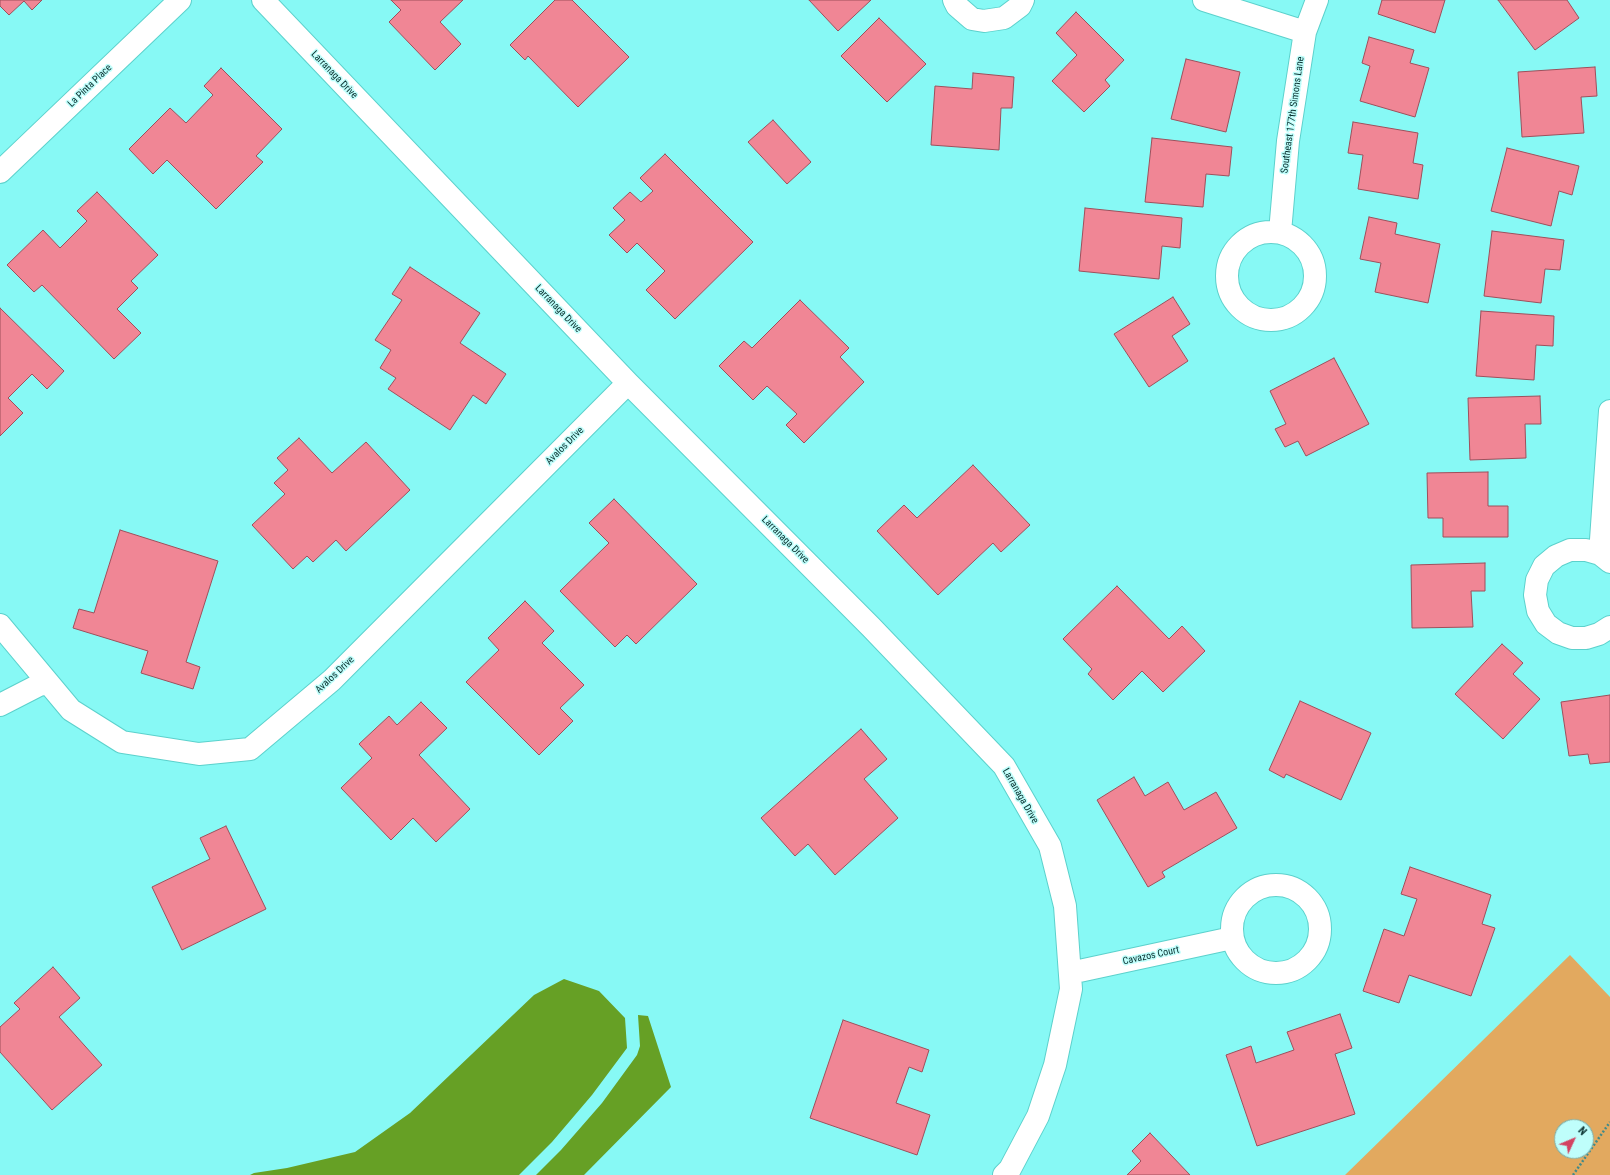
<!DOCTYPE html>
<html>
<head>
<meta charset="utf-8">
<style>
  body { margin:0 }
  #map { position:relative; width:1610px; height:1175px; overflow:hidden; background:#87f9f5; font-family:"Roboto Condensed",sans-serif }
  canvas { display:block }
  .north { position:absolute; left:1554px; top:1119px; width:40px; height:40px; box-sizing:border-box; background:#bffefb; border:1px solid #76aca9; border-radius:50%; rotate:46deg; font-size:11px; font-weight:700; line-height:16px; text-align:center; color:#09302f }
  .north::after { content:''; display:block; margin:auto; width:14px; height:18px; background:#d34362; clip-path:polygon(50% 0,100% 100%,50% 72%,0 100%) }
</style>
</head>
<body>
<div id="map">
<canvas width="1610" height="1175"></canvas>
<div class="north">N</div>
</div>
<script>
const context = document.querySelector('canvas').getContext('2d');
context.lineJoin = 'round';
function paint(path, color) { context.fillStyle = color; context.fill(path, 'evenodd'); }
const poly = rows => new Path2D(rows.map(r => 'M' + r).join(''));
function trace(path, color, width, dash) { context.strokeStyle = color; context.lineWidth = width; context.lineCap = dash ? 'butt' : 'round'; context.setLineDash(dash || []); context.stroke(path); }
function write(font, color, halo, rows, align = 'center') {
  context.font = font + ' "Roboto Condensed",sans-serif'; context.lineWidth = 3; context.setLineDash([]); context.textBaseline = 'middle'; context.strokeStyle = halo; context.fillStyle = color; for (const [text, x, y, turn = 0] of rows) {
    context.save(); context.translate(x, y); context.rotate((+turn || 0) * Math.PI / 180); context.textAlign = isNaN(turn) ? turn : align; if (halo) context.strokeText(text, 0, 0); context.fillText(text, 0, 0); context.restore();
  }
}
paint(poly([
  [1570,955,1610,997,1610,1175,1345,1175],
  [1562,1127,1586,1127,1586,1151,1562,1151]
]), '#e2a95f');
paint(poly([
  [564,979,599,991,625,1018,627,1048,592,1095,552,1142,519,1175,250,1175,254,1173,287,1168,355,1152,410,1113,534,995],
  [638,1015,648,1016,671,1087,584,1175,536,1175,561,1150,602,1103,637,1055,640,1046]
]), '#66a025');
const building = poly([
  [0,0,42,0,32,10,24,1,9,15,0,6,0,0],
  [391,0,463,0,440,22,461,44,435,70,389,22,401,10,391,0],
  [555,0,572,0,629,57,578,107,528,56,525,60,510,45,555,0],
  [809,0,871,0,838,31,809,0],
  [1382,0,1445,0,1435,33,1378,14,1382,0],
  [1498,0,1567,0,1579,18,1535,50,1498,0],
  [1076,12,1124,60,1105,80,1110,86,1084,112,1052,81,1077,55,1056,33,1076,12],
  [879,18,926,64,887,102,841,56,879,18],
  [1369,37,1414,50,1410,63,1429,68,1415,117,1360,101,1370,66,1362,63,1369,37],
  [1186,59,1240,72,1226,132,1171,119,1186,59],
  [1595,67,1597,96,1581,97,1584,133,1522,137,1518,72,1595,67],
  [221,68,282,129,256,156,263,162,216,209,167,160,153,174,129,149,170,108,186,123,213,95,204,86,221,68],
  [973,73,1014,77,1012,108,1001,108,999,150,931,145,935,86,972,89,973,73],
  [773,120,811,162,787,184,748,142,773,120],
  [1353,122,1418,133,1413,163,1423,165,1418,199,1358,189,1363,155,1348,153,1353,122],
  [1152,138,1232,147,1229,176,1206,174,1203,207,1145,202,1152,138],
  [1507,148,1579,166,1572,195,1559,191,1551,226,1491,211,1507,148],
  [665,154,753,242,675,319,646,290,665,271,637,243,627,253,609,235,625,220,613,208,630,192,641,202,653,191,640,178,665,154],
  [97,192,158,255,131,281,138,288,117,309,141,333,114,359,42,285,34,292,7,265,43,230,60,248,87,221,77,211,97,192],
  [1085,208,1182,218,1180,248,1162,246,1159,279,1079,271,1085,208],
  [1369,217,1397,223,1395,234,1440,244,1428,303,1375,292,1381,263,1360,259,1369,217],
  [1492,231,1564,240,1560,270,1545,269,1541,303,1484,296,1492,231],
  [410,267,480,313,460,343,506,374,486,404,473,395,450,430,388,389,396,378,380,368,391,350,375,340,402,300,392,294,410,267],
  [1173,297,1190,324,1172,336,1188,361,1149,387,1114,334,1173,297],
  [800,300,849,348,840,357,864,382,804,443,786,425,797,414,767,386,753,400,719,366,744,341,752,348,800,300],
  [0,308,64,371,47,389,32,374,8,398,23,413,0,436,0,308],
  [1481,311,1554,316,1553,346,1536,345,1534,380,1476,376,1481,311],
  [1334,358,1369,424,1306,456,1298,441,1285,447,1275,429,1286,424,1270,391,1334,358],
  [1540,396,1541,424,1525,424,1526,458,1470,460,1468,398,1540,396],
  [299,438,332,473,366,442,410,490,346,551,336,540,313,562,307,556,293,569,252,525,285,494,274,483,288,470,277,458,299,438],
  [973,465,1030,525,1001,552,993,543,938,595,877,531,904,505,917,518,973,465],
  [1488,472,1488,506,1508,506,1508,537,1443,537,1443,518,1428,518,1427,473,1488,472],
  [614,499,697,584,636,644,627,635,615,647,560,591,609,543,589,523,614,499],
  [120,530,218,561,186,662,200,667,193,689,141,673,148,651,73,628,79,609,94,613,120,530],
  [1485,563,1485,591,1471,591,1473,627,1412,628,1411,565,1485,563],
  [1117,586,1169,639,1182,626,1205,651,1163,692,1142,671,1113,700,1088,674,1092,669,1063,639,1117,586],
  [525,601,554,631,542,643,584,685,560,708,573,721,539,755,466,682,499,650,488,638,525,601],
  [1502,644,1523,663,1513,674,1540,699,1503,739,1455,694,1502,644],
  [1610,695,1610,762,1590,764,1588,754,1569,756,1561,702,1610,695],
  [1300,701,1371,733,1341,800,1286,774,1284,778,1269,770,1300,701],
  [421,702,447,728,419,755,470,809,436,842,413,818,391,840,341,788,372,758,359,744,389,716,397,725,421,702],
  [861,729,887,759,864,779,898,818,835,875,808,844,795,856,761,818,861,729],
  [1134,777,1145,796,1168,782,1184,810,1216,792,1237,828,1162,872,1165,877,1148,887,1097,800,1134,777],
  [226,826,266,909,182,950,152,887,210,859,200,838,226,826],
  [1410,867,1491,895,1482,924,1495,928,1471,996,1409,975,1399,1003,1363,991,1384,929,1404,936,1417,899,1401,894,1410,867],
  [53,967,80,998,59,1017,102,1065,52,1110,0,1052,0,1027,20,1009,14,1003,53,967],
  [1340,1014,1352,1048,1335,1054,1355,1114,1257,1146,1226,1055,1251,1046,1256,1063,1294,1050,1287,1032,1340,1014],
  [843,1020,929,1050,922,1072,909,1067,896,1103,930,1115,917,1155,810,1118,843,1020],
  [1150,1133,1190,1175,1127,1175,1141,1161,1132,1151,1150,1133]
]);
paint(building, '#f08695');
trace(building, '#9e4f5b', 1);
const street = poly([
  [263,0,628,383,871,627,1004,766,1050,846,1065,906,1071,989,1055,1065,1038,1116,1010,1169,1004,1175],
  [954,0,957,6,972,19,984,21,1004,18,1020,6,1023,0],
  [1204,0,1305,32],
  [0,172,180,0],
  '1227 276a44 44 0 1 1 88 0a44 44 0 1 1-88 0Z',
  [1280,232,1288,141,1305,32,1317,0],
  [1600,554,1610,411],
  [1610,562,1600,554,1586,550,1570,550,1556,556,1544,566,1537,580,1535,595,1538,611,1546,624,1558,633,1572,638,1586,638,1599,634,1610,627],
  [0,625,71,710,122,742,199,754,250,749,332,680,628,383],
  [0,705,39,685,48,683],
  '1232 929a44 44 0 1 1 88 0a44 44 0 1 1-88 0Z',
  [1070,973,1232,938]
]);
trace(street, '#5cd1cc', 24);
trace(poly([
  [1573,1175,1610,1122]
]), '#428a88', 2.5, [2, 2]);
trace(street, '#fff', 22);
write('10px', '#09302f', '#bffefb', [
  ["Larranaga Drive",334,75,46],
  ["La Pinta Place",90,86,-44],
  ["Southeast 177th Simons Lane",1293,115,-82],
  ["Larranaga Drive",558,309,46],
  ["Avalos Drive",565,446,-45],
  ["Larranaga Drive",785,540,45],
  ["Avalos Drive",335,675,-43],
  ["Larranaga Drive",1020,796,60],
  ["Cavazos Court",1151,956,-12]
]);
</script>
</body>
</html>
